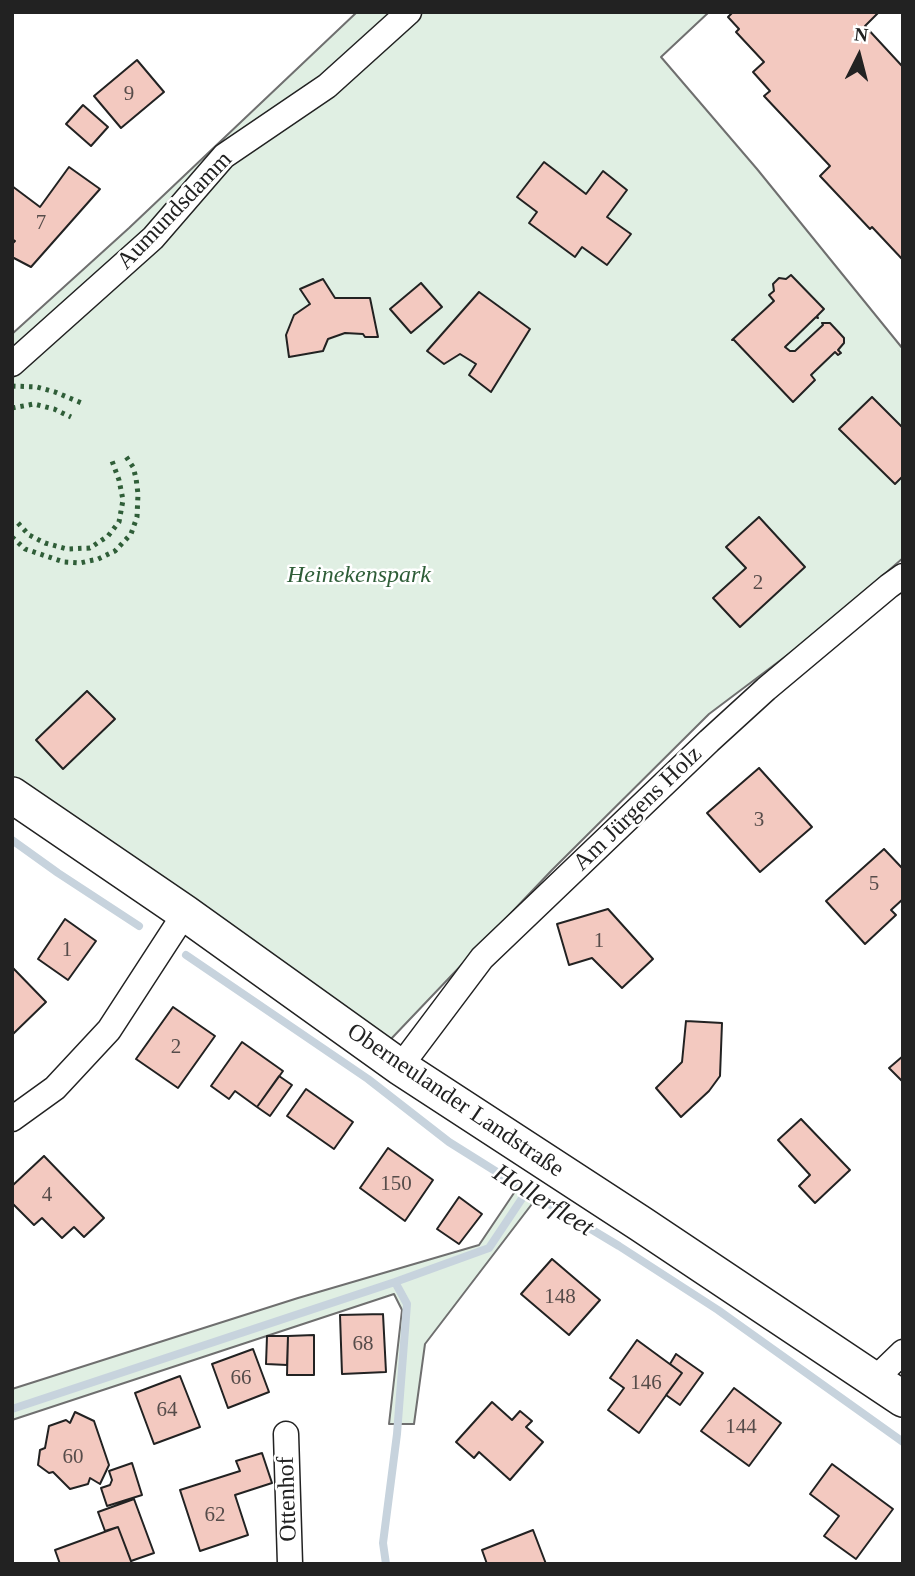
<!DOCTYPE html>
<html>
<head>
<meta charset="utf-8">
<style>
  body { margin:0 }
  #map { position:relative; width:915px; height:1576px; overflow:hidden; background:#fff; font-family:Georgia,serif }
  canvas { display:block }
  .frame { position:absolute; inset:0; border:14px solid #222; pointer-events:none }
  .north { position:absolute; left:824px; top:21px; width:70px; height:70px; -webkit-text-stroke:5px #fff; paint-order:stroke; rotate:6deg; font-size:19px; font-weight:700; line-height:28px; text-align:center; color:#222 }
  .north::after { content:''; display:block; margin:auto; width:24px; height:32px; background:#222; clip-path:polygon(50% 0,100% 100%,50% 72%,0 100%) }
</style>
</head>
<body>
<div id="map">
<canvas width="915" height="1576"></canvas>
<div class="frame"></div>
<div class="north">N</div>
</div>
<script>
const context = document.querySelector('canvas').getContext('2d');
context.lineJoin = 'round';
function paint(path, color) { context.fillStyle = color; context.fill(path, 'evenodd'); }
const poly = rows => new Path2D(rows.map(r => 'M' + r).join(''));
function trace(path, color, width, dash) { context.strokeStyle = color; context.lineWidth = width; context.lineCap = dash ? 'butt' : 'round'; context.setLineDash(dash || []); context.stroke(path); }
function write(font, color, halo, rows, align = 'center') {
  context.font = font + ' Georgia,serif'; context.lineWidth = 5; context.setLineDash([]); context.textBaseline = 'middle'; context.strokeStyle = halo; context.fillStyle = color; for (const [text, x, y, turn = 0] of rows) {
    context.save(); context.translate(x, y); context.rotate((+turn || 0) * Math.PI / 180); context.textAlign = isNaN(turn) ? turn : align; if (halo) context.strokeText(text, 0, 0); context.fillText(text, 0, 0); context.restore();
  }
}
const green = poly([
  [357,12,709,12,661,57,757,169,903,349,903,558,818,632,709,714,552,870,391,1039,12,781,12,334,129,228,357,12],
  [518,1187,535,1200,425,1344,414,1424,389,1424,402,1310,394,1294,12,1420,12,1389,298,1298,479,1245,518,1187]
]);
paint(green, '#e0efe3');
trace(green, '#6f6f6f', 2);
trace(poly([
  [12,840,58,873,139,926],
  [186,955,368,1079,449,1142,516,1184,619,1246,718,1310,903,1442],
  [12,1409,395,1282,489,1248,527,1191],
  [386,1564,383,1543,397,1434,407,1304,395,1282]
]), '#c7d3dd', 8);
const building = poly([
  [733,12,879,12,865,26,902,66,903,65,903,260,872,227,870,229,820,176,830,166,764,96,770,91,753,72,764,62,736,32,739,29,728,17,733,12],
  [137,60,164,92,121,128,94,96,137,60],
  [83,105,108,127,91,146,66,124,83,105],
  [544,162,586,194,603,171,627,190,607,217,631,234,607,265,582,247,575,257,529,223,537,212,517,197,544,162],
  [69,167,100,189,31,267,12,257,12,244,15,241,12,239,12,186,40,207,69,167],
  [791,275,824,309,817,316,818,318,816,317,785,347,790,351,795,351,823,325,822,323,830,323,844,338,844,343,838,350,841,353,838,355,835,352,811,375,815,380,793,402,734,340,732,340,774,301,769,295,774,291,773,284,779,278,786,279,791,275],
  [323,279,335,298,370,298,378,337,365,337,363,334,345,333,328,339,323,351,289,357,286,335,294,315,310,304,300,289,323,279],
  [421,283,442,307,411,333,390,309,421,283],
  [479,292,530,329,491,392,469,375,476,364,460,354,444,364,427,351,479,292],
  [872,397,903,428,903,476,895,484,839,429,872,397],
  [759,517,805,567,740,627,713,598,746,568,726,547,759,517],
  [87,691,115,719,63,769,36,740,87,691],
  [759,768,812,827,760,872,707,813,759,768],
  [884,849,903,869,903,899,891,910,896,915,865,944,826,901,884,849],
  [608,909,653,959,622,988,592,958,569,965,557,924,608,909],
  [65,919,96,941,68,980,38,959,65,919],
  [12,967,46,1002,12,1035,12,967],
  [173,1007,215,1036,178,1088,136,1059,173,1007],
  [686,1021,722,1023,720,1076,709,1091,681,1117,656,1088,682,1062,686,1021],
  [242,1042,283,1071,257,1107,235,1091,229,1099,211,1086,242,1042],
  [903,1056,903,1082,889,1068,903,1056],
  [279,1076,292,1085,270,1116,257,1107,279,1076],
  [306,1089,353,1122,334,1149,287,1116,306,1089],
  [801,1119,850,1170,815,1203,799,1186,810,1175,778,1140,801,1119],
  [388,1148,433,1180,405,1221,360,1188,388,1148],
  [44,1156,104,1218,84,1237,74,1227,62,1238,42,1218,34,1225,12,1203,12,1186,44,1156],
  [459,1197,482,1214,459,1244,437,1229,459,1197],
  [552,1259,600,1300,569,1335,521,1294,552,1259],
  [383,1314,386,1372,342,1374,340,1315,383,1314],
  [314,1335,314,1375,287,1375,288,1336,314,1335],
  [267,1336,288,1336,287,1365,266,1364,267,1336],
  [637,1340,682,1373,639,1433,608,1410,624,1388,610,1378,637,1340],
  [253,1349,269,1392,228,1408,212,1364,253,1349],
  [676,1354,703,1373,680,1405,666,1395,682,1373,670,1364,676,1354],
  [180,1376,200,1427,154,1444,135,1393,180,1376],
  [734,1388,781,1423,749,1466,701,1431,734,1388],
  [492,1402,512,1420,520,1411,532,1421,526,1427,543,1442,510,1480,479,1452,474,1458,456,1442,492,1402],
  [75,1412,94,1421,109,1465,100,1484,90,1478,88,1484,70,1489,53,1472,49,1473,38,1465,40,1450,45,1448,49,1426,66,1420,70,1423,75,1412],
  [262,1453,272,1483,235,1495,248,1535,200,1551,180,1490,240,1471,236,1461,262,1453],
  [132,1463,142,1495,107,1506,101,1488,110,1485,112,1480,109,1471,132,1463],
  [832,1464,893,1509,856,1559,824,1536,839,1516,810,1494,832,1464],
  [134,1499,154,1553,131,1561,118,1527,105,1531,98,1512,134,1499],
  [118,1527,132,1564,60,1564,55,1550,118,1527],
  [533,1530,546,1564,487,1564,482,1550,533,1530]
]);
paint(building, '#f3c9c0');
trace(building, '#222', 2);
const street = poly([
  [12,364,153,238,224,156,327,86,409,12],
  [400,1067,482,958,709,741,766,689,889,586,903,576],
  [12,1119,55,1088,109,1030,185,913],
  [875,1379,903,1352],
  [286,1434,290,1564]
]);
const secondary = poly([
  [12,795,185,913,400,1067,641,1224,903,1399]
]);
trace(street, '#222', 27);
trace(secondary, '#222', 38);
trace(street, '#fff', 24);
trace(secondary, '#fff', 35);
trace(poly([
  [12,386,37,387,55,392,84,404],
  [12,408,34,404,54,409,71,417],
  [18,523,29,535,45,543,67,549,90,548,108,536,119,522,123,500,119,480,112,461],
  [12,537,25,549,64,562,80,563,98,559,115,551,131,534,137,517,138,494,136,478,133,467,125,455]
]), '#2f5e38', 5, [3.5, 5]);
write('21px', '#564c4a', null, [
  ["9",129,94],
  ["7",41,223],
  ["2",758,583],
  ["3",759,820],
  ["5",874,884],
  ["1",599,941],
  ["1",67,950],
  ["2",176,1047],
  ["150",396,1184],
  ["4",47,1195],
  ["148",560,1297],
  ["68",363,1344],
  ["66",241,1378],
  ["146",646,1383],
  ["64",167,1410],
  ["144",741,1427],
  ["60",73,1457],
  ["62",215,1515]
]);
write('24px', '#222', '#fff', [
  ["Aumundsdamm",175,211,-46],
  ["Am Jürgens Holz",638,809,-44],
  ["Oberneulander Landstraße",455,1101,34],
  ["Ottenhof",288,1499,-92]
]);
write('italic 24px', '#2f5e38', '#fff', [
  ["Heinekenspark",359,576]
]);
write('italic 26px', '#222', '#fff', [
  ["Hollerfleet",543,1201,32]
]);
</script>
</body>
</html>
